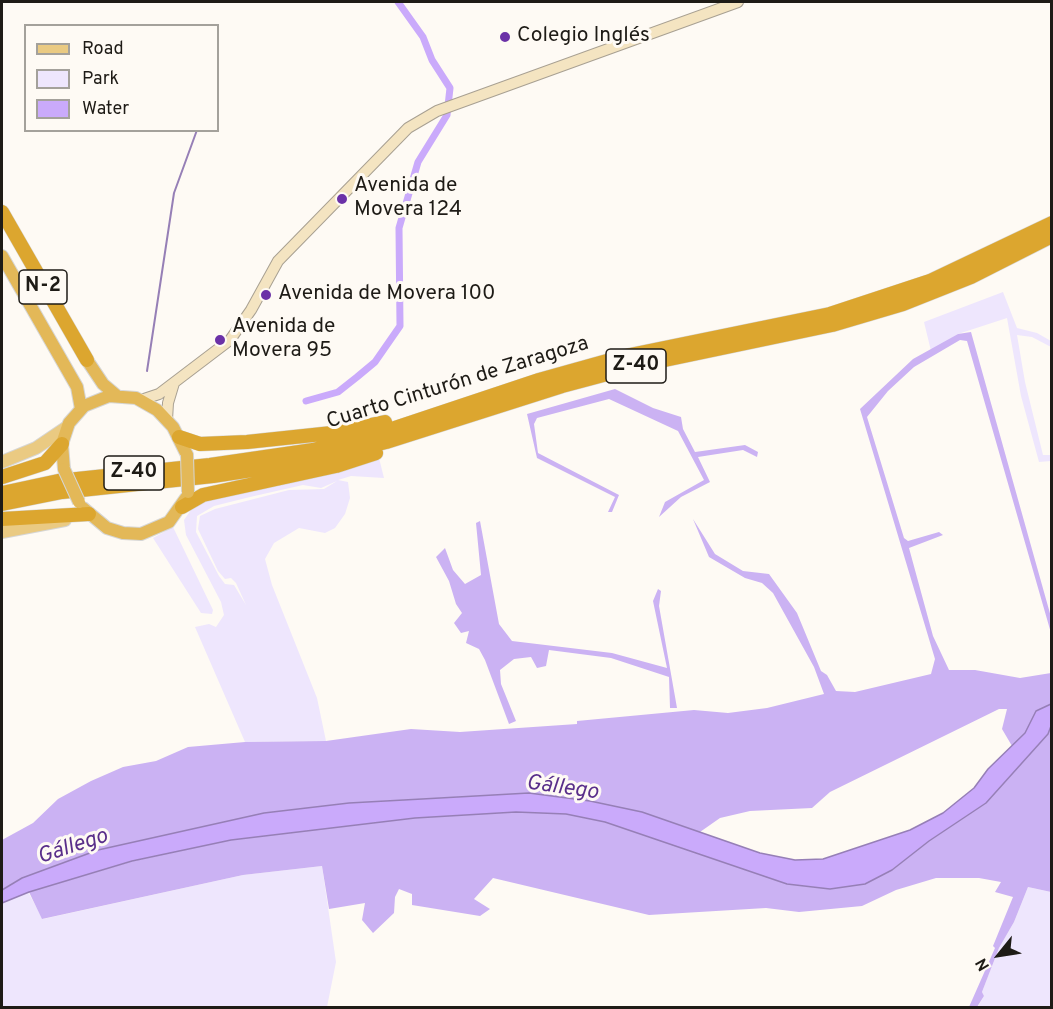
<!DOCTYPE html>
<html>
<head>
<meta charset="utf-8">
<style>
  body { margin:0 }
  #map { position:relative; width:1053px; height:1009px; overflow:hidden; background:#fefaf4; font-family:Overpass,sans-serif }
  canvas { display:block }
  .frame { position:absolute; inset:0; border:3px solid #1e1b16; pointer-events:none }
  .legend { position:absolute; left:24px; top:24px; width:195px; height:108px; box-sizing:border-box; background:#fefaf4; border:2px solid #a4a19b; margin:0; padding:8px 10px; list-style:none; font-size:18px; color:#1e1b16 }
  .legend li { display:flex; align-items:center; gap:12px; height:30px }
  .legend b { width:30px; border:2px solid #a4a19b }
  .north { position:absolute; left:969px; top:925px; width:60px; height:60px; -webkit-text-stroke:4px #fefaf4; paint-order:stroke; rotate:240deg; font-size:16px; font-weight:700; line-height:24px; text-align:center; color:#1e1b16 }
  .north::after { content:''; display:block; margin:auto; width:21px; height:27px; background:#1e1b16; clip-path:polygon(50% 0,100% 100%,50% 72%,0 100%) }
</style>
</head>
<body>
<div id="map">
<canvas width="1053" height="1009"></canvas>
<div class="frame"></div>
<ul class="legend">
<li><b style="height:8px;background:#eaca82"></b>Road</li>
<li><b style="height:16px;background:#eee6fd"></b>Park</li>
<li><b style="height:16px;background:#caaafb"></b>Water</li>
</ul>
<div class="north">N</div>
</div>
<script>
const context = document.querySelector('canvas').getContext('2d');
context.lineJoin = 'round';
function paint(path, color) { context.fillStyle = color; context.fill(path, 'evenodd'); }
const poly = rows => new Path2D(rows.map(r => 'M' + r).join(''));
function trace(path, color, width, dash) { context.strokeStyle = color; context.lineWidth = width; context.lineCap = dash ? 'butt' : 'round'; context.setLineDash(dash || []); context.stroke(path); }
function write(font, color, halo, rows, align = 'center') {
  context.font = font + ' Overpass,sans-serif'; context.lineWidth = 6; context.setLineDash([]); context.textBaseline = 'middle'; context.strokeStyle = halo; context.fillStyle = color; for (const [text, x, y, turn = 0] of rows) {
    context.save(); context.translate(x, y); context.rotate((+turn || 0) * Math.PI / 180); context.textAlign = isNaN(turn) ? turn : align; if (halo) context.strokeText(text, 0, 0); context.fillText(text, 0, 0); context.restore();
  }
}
paint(poly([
  [1003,292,1017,328,1037,333,1051,341,1051,347,1032,337,1017,335,1025,382,1043,455,1051,455,1051,461,1039,462,1021,396,1007,318,958,334,931,351,924,322],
  [379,458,384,478,351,476,338,480,348,482,350,498,345,514,335,528,325,533,299,528,274,543,265,559,272,585,317,698,326,741,245,742,195,627,209,624,216,627,224,615,221,602,186,535,184,520,195,504,232,494,279,486],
  [337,481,324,489,289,490,215,509,200,516,198,529,218,571,225,579,231,578,236,583,246,605,234,585,225,584,219,576,196,532,197,516,214,506,250,497,303,485,321,488],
  [173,527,213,610,212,614,201,613,153,538],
  [322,866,336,962,327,1007,2,1008,2,903,28,892,43,919,243,875],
  [1028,887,1051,892,1051,1007,977,1008,984,996,982,992,999,948,1014,922]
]), '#eee6fd');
paint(poly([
  [971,332,1051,617,1051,633,967,341,960,340,914,367,888,391,867,417,904,538,908,541,939,532,943,535,909,548,933,636,949,670,975,670,1020,678,1051,673,1051,704,1036,711,1025,733,1012,746,1002,729,1007,709,999,709,830,792,812,808,750,811,720,818,700,832,642,812,590,801,529,793,349,803,264,813,22,878,2,890,2,840,33,823,58,799,91,781,123,767,156,761,188,747,245,742,326,741,411,729,460,732,577,724,577,721,694,710,728,713,767,708,824,694,814,667,773,593,762,583,745,578,709,557,693,519,715,554,743,571,769,574,797,613,821,671,827,675,836,691,855,692,931,674,935,659,860,409,913,359,958,334],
  [615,389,653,408,681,417,683,429,695,452,745,445,758,452,757,457,743,450,698,457,710,482,681,497,659,517,665,502,704,480,678,431,609,399,537,418,534,424,538,453,619,495,612,512,608,512,615,497,537,458,527,414],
  [480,521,499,624,512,641,612,653,667,668,653,601,658,589,661,591,659,606,677,708,670,708,669,677,611,658,549,650,546,666,537,668,531,657,514,659,500,670,501,684,516,721,509,724,485,660,479,649,466,643,469,631,461,633,454,623,462,613,456,604,449,581,436,557,445,548,453,570,465,584,481,575,476,523],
  [1051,726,1051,892,1028,887,1014,922,999,948,982,992,984,996,977,1007,969,1007,995,948,993,946,1013,897,995,892,1001,882,979,878,936,878,896,890,862,906,799,912,766,908,649,915,493,878,474,899,490,909,480,916,412,905,412,894,399,889,395,897,394,913,373,933,362,920,365,903,329,909,322,866,243,875,42,919,29,892,133,861,231,840,415,818,516,812,566,814,605,822,787,884,830,889,864,884,892,870,929,841,986,803,1048,734]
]), '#cbb2f3');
const water = poly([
  [1051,704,1051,726,1048,734,986,803,929,841,892,870,865,884,830,889,787,884,605,822,566,814,516,812,415,818,231,840,132,861,29,892,2,903,2,890,22,878,98,850,264,813,349,803,422,799,529,793,590,801,642,812,760,853,795,860,823,859,910,830,943,813,974,788,988,769,1025,733,1036,711,1051,704]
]);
paint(water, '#caaafb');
trace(water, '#967fb6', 1.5);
trace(poly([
  [147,371,174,193,197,130]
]), '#967fb6', 2);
trace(poly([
  [306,401,338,392,357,377,375,362,400,326,399,228,418,162,447,115,450,88,432,60,423,37,398,2]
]), '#caaafb', 7);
const secondary = poly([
  [141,400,159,394,230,340,251,310,278,261,408,128,437,111,738,2],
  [167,420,168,403,174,383]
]);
const primary = poly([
  [2,462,36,448,67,427],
  [2,532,65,520]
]);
const trunk = poly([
  [2,256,77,387,81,409],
  [87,360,103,384,116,395],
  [64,469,62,444,69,423,84,406,109,396,136,398,157,410,173,427,187,455],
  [83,508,107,528,123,533,141,534,169,522,186,498]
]);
const motorway = poly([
  [2,212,87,360],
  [179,437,200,444,247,442,332,433,385,422],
  [2,477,45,463,62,444],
  [2,493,58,481,210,465,313,450,392,429,539,380,625,356,830,314,930,281,1052,223],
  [2,504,62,492,213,476,311,461,386,442,562,386,641,365,832,325,903,304,971,277,1052,236],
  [182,507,203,495,336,466,376,453],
  [2,519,89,514]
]);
trace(secondary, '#a8a092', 12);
trace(primary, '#d6d6d5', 14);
trace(trunk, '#d6d6d5', 14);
trace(motorway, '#d6d6d5', 15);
trace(secondary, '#f4e4c1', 10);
trace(primary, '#eaca82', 12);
trace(trunk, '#e3b858', 12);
trace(motorway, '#dca62f', 14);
const trunkBridge = poly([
  [187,455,188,492],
  [64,469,79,502]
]);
trace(trunkBridge, '#d6d6d5', 14, []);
trace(trunkBridge, '#e3b858', 12);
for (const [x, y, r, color] of [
  [505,37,6,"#6b31a7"],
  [342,199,6,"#6b31a7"],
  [266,295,6,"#6b31a7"],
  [220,340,6,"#6b31a7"]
]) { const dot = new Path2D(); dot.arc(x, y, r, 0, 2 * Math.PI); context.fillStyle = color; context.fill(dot); trace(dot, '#fefaf4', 2); }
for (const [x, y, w] of [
  [43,287,48],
  [636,366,60],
  [134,473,60]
]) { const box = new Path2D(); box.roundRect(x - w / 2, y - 17, w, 34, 4.5); context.fillStyle = '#fefaf4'; context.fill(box); trace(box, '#1e1b16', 1.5); }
write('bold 20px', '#1e1b16', null, [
  ["N-2",43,287],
  ["Z-40",636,366],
  ["Z-40",134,473]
]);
write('21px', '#1e1b16', '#fefaf4', [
  ["Colegio Inglés",517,37],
  ["Avenida de",354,187],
  ["Movera 124",354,211],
  ["Avenida de Movera 100",278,295],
  ["Avenida de",232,328],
  ["Movera 95",232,352]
], 'left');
write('21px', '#1e1b16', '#fefaf4', [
  ["Cuarto Cinturón de Zaragoza",458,384,-17]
]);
write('italic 22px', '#592e8a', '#fefaf4', [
  ["Gállego",562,789,8],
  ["Gállego",73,848,-18]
]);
</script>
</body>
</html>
